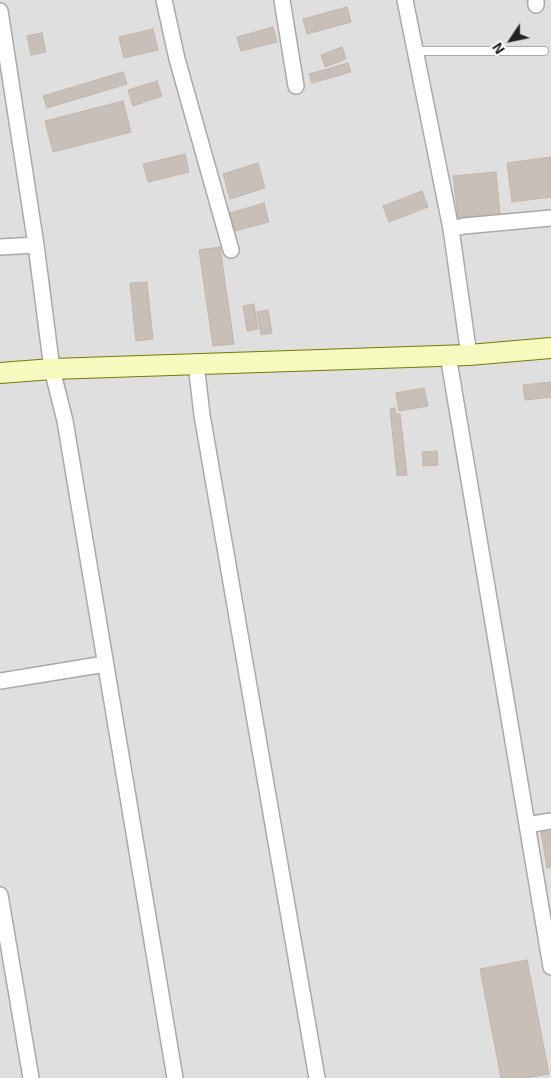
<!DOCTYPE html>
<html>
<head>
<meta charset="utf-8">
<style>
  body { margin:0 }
  #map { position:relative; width:551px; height:1078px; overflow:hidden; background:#f2efe9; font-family:"Exo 2",sans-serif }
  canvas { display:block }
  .north { position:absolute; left:486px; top:15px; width:50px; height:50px; -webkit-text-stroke:4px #fff; paint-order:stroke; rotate:236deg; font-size:14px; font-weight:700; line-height:20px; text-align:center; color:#222 }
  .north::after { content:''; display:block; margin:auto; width:18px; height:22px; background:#222; clip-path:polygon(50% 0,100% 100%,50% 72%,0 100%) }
</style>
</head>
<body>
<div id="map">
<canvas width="551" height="1078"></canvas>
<div class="north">N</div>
</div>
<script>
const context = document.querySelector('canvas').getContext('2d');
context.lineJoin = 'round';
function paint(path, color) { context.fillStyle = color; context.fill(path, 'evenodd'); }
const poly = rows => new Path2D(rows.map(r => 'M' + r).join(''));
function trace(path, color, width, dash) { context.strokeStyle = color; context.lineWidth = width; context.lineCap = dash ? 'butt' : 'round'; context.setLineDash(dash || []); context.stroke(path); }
paint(poly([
  [0,0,551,0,551,1078,0,1078]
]), '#e0dfdf');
const building = poly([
  [347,7,351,22,307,34,303,19,347,7],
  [273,27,277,42,241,51,237,37,273,27],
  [153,29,158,50,124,58,119,37,153,29],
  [42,33,46,52,31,55,27,36,42,33],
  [342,47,346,59,325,67,321,55,342,47],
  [348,63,351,72,312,83,309,74,348,63],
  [123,72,127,84,47,108,43,96,123,72],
  [157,81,162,96,133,106,128,90,157,81],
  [123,101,131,132,53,152,45,121,123,101],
  [185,154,189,172,148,182,143,164,185,154],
  [551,157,551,197,512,202,507,163,551,157],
  [258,163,265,188,230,199,223,174,258,163],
  [496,172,500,214,458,218,453,176,496,172],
  [422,191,428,207,389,222,383,206,422,191],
  [264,203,269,222,235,231,230,213,264,203],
  [220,247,234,344,213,346,199,250,220,247],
  [147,282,153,339,136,341,130,283,147,282],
  [254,304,258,329,247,331,243,306,254,304],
  [268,310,272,333,261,335,257,312,268,310],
  [551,382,551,397,525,400,523,385,551,382],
  [424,388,428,406,399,411,396,393,424,388],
  [395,408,396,414,400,414,407,475,397,476,390,409,395,408],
  [437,451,438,465,423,466,422,452,437,451],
  [551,831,551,867,547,868,541,832,551,831],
  [527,960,549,1074,526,1078,501,1078,480,969,527,960]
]);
paint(building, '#c7bfb8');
trace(building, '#c4b6ab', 1);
const lane = poly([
  [415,51,544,51]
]);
const street = poly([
  [164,0,177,59,231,250],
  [282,0,296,86],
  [405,0,451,229,469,355],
  [536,0,536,5],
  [0,11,36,245,52,369,65,421,175,1078],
  [451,229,464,226,551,218],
  [0,247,36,245],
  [448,355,551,967],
  [196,364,202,415,317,1078],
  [0,681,105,664],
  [527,825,551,821],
  [0,895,31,1078]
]);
const secondary = poly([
  [0,373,52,369,469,355,551,348]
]);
trace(lane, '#a9a9a9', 10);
trace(street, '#a9a9a9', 18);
trace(secondary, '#707d05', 22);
trace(lane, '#fff', 8);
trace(street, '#fff', 15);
trace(secondary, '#f7fabf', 20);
</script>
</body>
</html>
